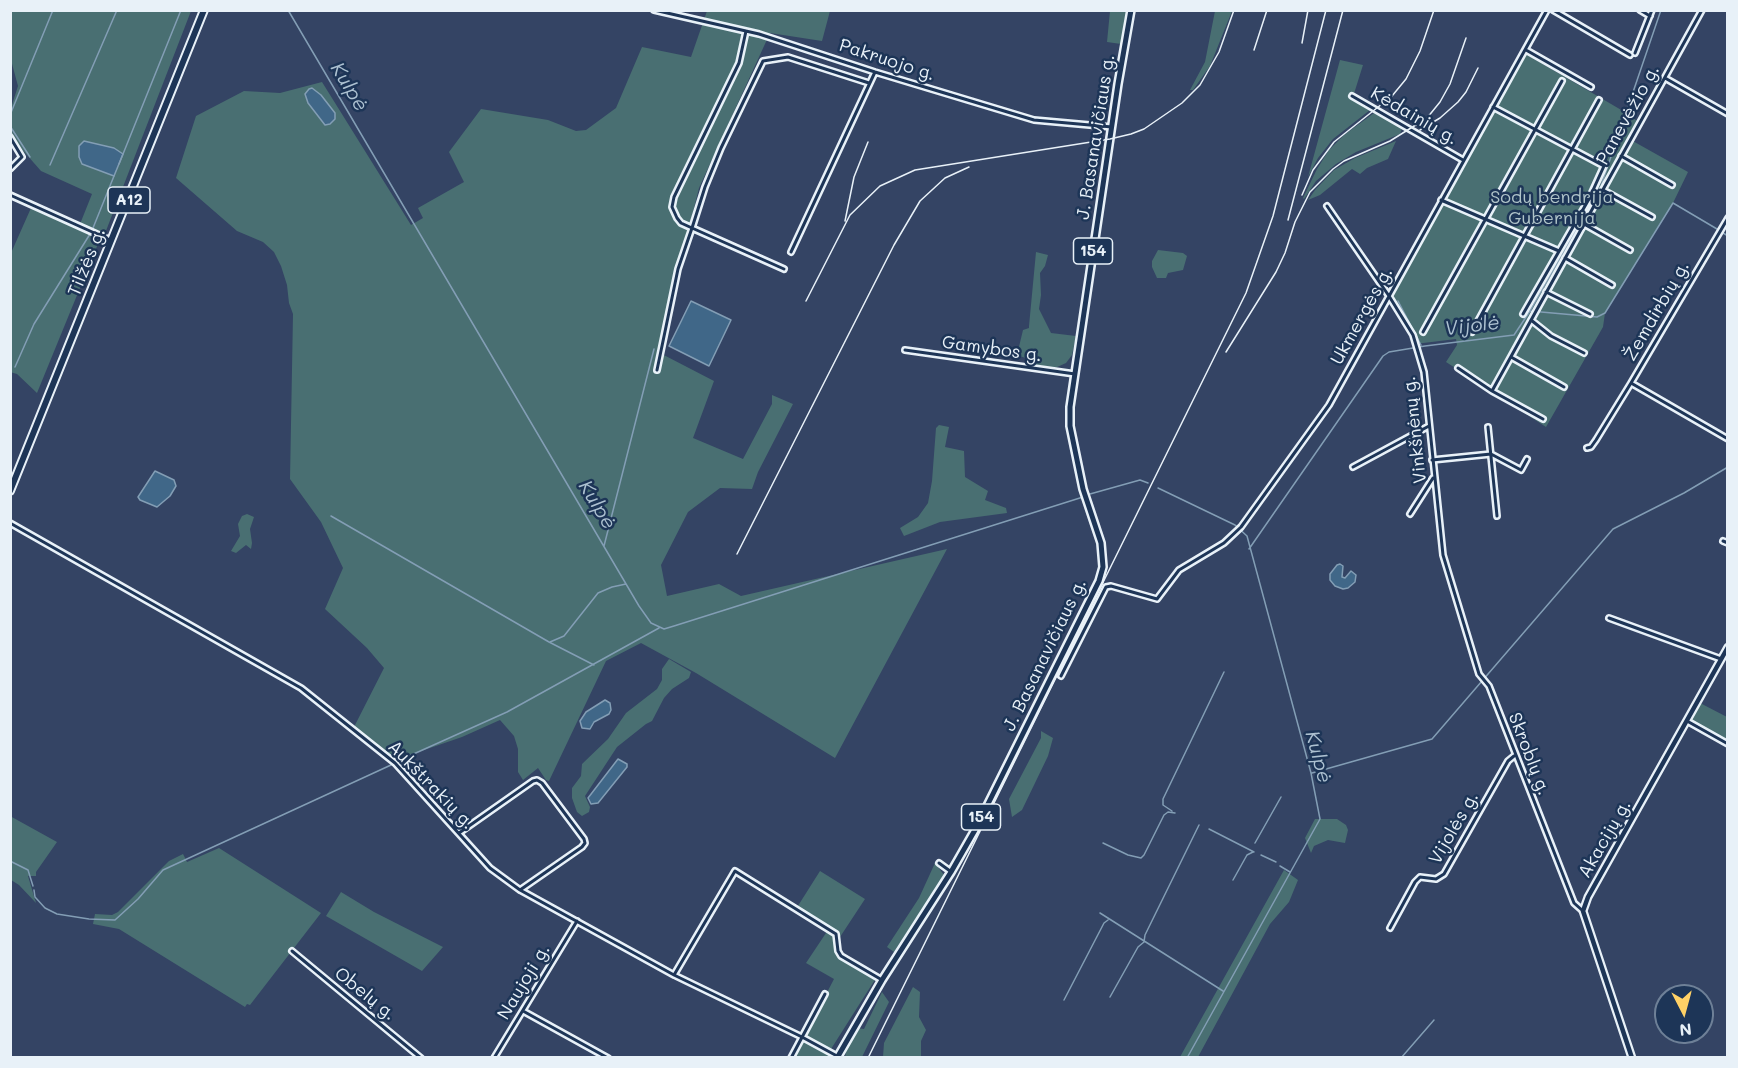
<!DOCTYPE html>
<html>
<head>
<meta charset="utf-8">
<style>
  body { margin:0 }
  #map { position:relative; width:1738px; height:1068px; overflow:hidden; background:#344464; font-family:Mali,sans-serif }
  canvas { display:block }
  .frame { position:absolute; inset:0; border:12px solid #e8f1f8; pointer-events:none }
  .north { position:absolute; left:1654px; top:984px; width:60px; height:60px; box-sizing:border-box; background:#1d3557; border:2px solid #6e8097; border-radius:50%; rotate:174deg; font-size:16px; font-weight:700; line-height:24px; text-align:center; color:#e8f1f8 }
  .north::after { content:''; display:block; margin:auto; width:21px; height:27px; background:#ffd166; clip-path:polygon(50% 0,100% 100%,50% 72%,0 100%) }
</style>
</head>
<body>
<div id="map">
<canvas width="1738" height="1068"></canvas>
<div class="frame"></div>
<div class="north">N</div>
</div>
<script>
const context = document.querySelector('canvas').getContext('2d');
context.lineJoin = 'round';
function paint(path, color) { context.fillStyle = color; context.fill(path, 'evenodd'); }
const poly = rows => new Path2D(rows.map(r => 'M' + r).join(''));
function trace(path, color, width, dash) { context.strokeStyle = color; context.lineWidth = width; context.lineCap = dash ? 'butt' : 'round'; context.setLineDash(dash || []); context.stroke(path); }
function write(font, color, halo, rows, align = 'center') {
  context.font = font + ' Mali,sans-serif'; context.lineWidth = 5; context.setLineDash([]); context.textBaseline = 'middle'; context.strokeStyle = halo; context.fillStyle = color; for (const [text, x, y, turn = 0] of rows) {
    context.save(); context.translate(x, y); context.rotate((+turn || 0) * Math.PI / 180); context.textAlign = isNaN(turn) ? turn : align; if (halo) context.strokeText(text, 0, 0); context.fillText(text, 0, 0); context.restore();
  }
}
paint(poly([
  [11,11,191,11,104,236,80,224,92,194,41,171,19,146,11,133,11,108,18,86,11,60],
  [707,11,830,11,822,41,770,33,699,188,658,352,714,381,693,438,743,459,772,404,772,395,793,404,758,472,752,489,720,488,688,512,661,565,667,596,719,584,741,596,947,549,835,758,696,673,641,643,606,661,549,781,546,780,538,768,523,780,518,772,518,749,514,736,500,720,462,737,395,760,354,727,384,668,367,648,325,609,343,568,321,522,290,479,293,314,289,303,287,285,281,266,274,252,263,242,237,231,176,178,196,116,244,91,280,93,322,82,411,225,423,218,418,208,464,182,449,152,481,109,548,120,576,131,586,130,616,108,642,47,691,57],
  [1110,11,1127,11,1121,44,1107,42],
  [1215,11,1232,11,1210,66,1193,90,1190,90,1205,62],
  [1524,53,1623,111,1640,123,1631,140,1688,172,1673,203,1605,313,1603,327,1546,427,1446,362,1457,345,1456,339,1415,344,1413,335,1389,296],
  [1340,60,1363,65,1352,100,1370,110,1333,139,1318,158,1308,177],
  [1374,113,1402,128,1400,134,1356,152,1336,164,1316,181,1304,199,1303,198,1317,169,1329,150,1344,135],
  [1396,141,1388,159,1367,168,1360,174,1352,169,1320,195,1308,200,1315,190,1334,170,1355,158],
  [31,208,100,239,37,393,17,374,10,372,11,253],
  [1158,250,1183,253,1187,256,1183,270,1168,273,1166,278,1157,278,1152,267,1152,261],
  [1036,252,1048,255,1045,266,1040,273,1041,295,1039,309,1051,333,1076,336,1072,355,1066,363,1055,368,1030,368,1031,360,1017,355,1023,330,1029,328,1029,326],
  [939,425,949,427,945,447,964,451,965,477,988,491,985,500,1006,508,1007,513,940,522,904,536,900,528,918,517,928,503,932,481,936,428],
  [247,514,254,517,250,529,252,543,251,549,246,545,236,553,231,551,240,536,238,524,242,516],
  [669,659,691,672,689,678,672,689,664,698,652,721,646,724,617,747,585,796,590,807,589,812,582,816,577,812,572,798,572,788,581,776,582,764,608,739,626,713,657,689,662,680,662,669],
  [1700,703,1727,717,1727,742,1691,722,1690,719],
  [1041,731,1053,738,1048,756,1022,810,1012,817,1009,799,1041,738],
  [10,816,57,842,36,872,36,876,28,876,36,903,19,885,11,880],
  [1315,819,1337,819,1346,825,1348,830,1345,843,1328,840,1314,846,1311,853,1305,838],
  [219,848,321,913,250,1005,247,1004,245,1007,119,929,93,924,95,914,112,915,118,912,169,861,183,854,187,862],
  [935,863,944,875,894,952,887,947,919,898],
  [1284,870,1298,880,1289,902,1270,924,1198,1057,1180,1057],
  [820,871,865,899,840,937,836,949,838,956,842,960,876,978,831,1049,831,1057,793,1058,834,979,806,963,828,930,796,909],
  [341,892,374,912,443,947,422,971,326,916],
  [913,987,920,992,919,1017,926,1030,921,1041,921,1057,883,1057,884,1043],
  [882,992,889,1002,862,1057,845,1058,846,1051,857,1028,864,1029]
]), '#496f72');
const water = poly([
  [312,88,321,95,335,113,335,119,330,124,325,125,308,103,305,94,309,89,312,88],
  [84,141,114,148,123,154,114,176,82,164,79,157,79,146,84,141],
  [691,301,731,320,709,366,669,346,691,301],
  [155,471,174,480,176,486,170,496,157,507,140,500,138,497,155,471],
  [1340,564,1343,566,1342,577,1345,578,1351,571,1356,575,1355,582,1348,588,1343,589,1335,586,1330,580,1330,574,1337,565,1340,564],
  [605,700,610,703,611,710,609,714,594,722,590,729,582,728,580,721,586,712,605,700],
  [618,759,627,764,627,767,598,803,591,804,588,798,618,759]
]);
paint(water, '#406788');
trace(water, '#839eb5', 1.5);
trace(poly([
  [288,10,639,606,651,623,664,629,674,626,1083,497],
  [10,115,53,10],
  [10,126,30,157],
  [119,164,181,10],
  [50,165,117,10],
  [93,228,114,176],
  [1723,233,1728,236],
  [1398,301,1421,345],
  [1530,311,1597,317,1605,313,1673,203,1717,229],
  [15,367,34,324,90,234],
  [1158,488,1235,525,1247,536,1311,773,1320,819,1187,1058],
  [1090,494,1140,480,1148,483],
  [331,516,549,642,594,665],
  [604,546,654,349],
  [1249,549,1383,356,1389,352,1425,346,1514,335,1530,311,1601,186,1661,10],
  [550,642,564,636,598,593,612,587,626,584],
  [398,761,507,712,659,628],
  [1312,773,1432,739,1613,529,1684,493,1728,467],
  [1172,811,1163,805,1163,799,1224,672],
  [1209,829,1254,852],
  [1103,843,1128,855,1141,858,1144,855,1164,815,1168,812,1175,813],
  [1255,843,1281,797],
  [1261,855,1276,862],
  [10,861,28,870,33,886],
  [1280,866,1290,872],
  [1233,880,1247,855,1253,852],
  [34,890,35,897,45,908,57,914,89,919,115,920,138,899,163,870,391,765],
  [1100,913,1223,991],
  [1110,997,1138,947,1144,942,1145,935,1199,825],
  [1064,1000,1104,923,1108,920],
  [1401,1058,1434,1020]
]), '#839eb5', 1.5);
const street = poly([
  [654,10,759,34,875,72,1034,120,1112,127],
  [1553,10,1630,55],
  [1640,10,1650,16],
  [1526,50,1591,87],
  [1635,53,1652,10],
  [1665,78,1728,114],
  [1352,96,1463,160],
  [1493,107,1604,166,1589,199,1523,314],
  [10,137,22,157,10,169],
  [1621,156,1672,185],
  [1603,190,1652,217],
  [10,195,110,240],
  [1441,200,1559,251],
  [1327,206,1389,296,1413,335,1424,372,1443,555,1479,674,1489,686,1574,903,1583,911],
  [1728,218,1631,383,1728,439],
  [1584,224,1630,250],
  [791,252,875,72],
  [1565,258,1612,285],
  [784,269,692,228,705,187,721,148,763,61,788,57,869,83],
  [1546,292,1590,314],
  [1531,320,1551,336,1584,353],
  [1423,332,1562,81],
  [1472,332,1599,100],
  [905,350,1075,374],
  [1511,357,1564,387],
  [1458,368,1492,391,1543,419],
  [657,370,678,269,692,228,681,223,677,218,672,207,674,197,739,63,746,31],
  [1492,391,1702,10],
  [1488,427,1497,516],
  [1587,448,1591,447,1596,440,1631,383],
  [1432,460,1491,454,1521,470,1527,459],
  [1353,467,1429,426],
  [1410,514,1433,478],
  [10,523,301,688,395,763,490,868,520,890,674,975,802,1037,837,1056],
  [1723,541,1728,543],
  [1609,618,1721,659],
  [1061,676,1106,587,1111,586,1157,599,1179,570,1224,543,1241,527,1329,405,1547,10],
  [1687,721,1728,744],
  [459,833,533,781,537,780,542,783,584,839,585,843,582,847,520,890],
  [939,863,950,871],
  [1390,928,1415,882,1420,877,1436,879,1444,874,1508,761,1514,756],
  [292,951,421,1058],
  [674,975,735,871,836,934,838,951,841,956,882,980],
  [523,1011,608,1058],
  [494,1058,577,921],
  [791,1058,825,994]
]);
const secondary = poly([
  [1632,1058,1583,911,1588,897,1728,647]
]);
const primary = poly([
  [837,1058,882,980,951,872,975,830,1099,581,1103,567,1101,543,1083,489,1070,426,1070,407,1118,84,1131,10]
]);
const highway = poly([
  [10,491,204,10]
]);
trace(street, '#e8f1f8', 8);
trace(secondary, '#e8f1f8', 9);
trace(primary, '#e8f1f8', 10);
trace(highway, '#e8f1f8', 10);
trace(street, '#1d3557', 3);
trace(secondary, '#1d3557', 4.5);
trace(primary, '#1d3557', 5);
trace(highway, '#1d3557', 6);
trace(poly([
  [1302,43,1308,10],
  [1254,50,1267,10],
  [1420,130,1440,118,1458,102,1466,92,1478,68],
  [1302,195,1313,170,1334,142,1392,96,1406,79,1420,51,1434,10],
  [1288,220,1343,10],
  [845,221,854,177,868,142],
  [806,301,850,215,880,186,915,170,1110,139,1131,134,1144,129,1182,103,1200,85,1219,52,1234,10],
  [1226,352,1276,272,1285,253,1295,222,1310,192,1333,169,1344,161,1390,141,1427,118,1440,102,1450,84,1466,38],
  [737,554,894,245,920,201,945,178,969,167],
  [868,1058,1246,293,1273,216,1326,10]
]), '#e8f1f8', 1.5);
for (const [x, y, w] of [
  [129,200,42],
  [1093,251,39],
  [981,817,39]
]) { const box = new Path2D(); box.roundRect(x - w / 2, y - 13, w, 26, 4.5); context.fillStyle = '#1d3557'; context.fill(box); trace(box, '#e8f1f8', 1.5); }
write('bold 16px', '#e8f1f8', null, [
  ["A12",129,200],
  ["154",1093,251],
  ["154",981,817]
]);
write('18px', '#e8f1f8', '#1d3557', [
  ["Pakruojo g.",887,60,18],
  ["Panevėžio g.",1628,115,-61],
  ["Kėdainių g.",1414,116,30],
  ["J. Basanavičiaus g.",1096,137,-81],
  ["Tilžės g.",87,262,-68],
  ["Žemdirbių g.",1657,311,-60],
  ["Ukmergės g.",1362,316,-61],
  ["Gamybos g.",992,349,8],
  ["Vinkšnėnų g.",1415,430,-96],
  ["J. Basanavičiaus g.",1045,655,-64],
  ["Skroblų g.",1529,754,69],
  ["Aukštrakių g.",431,785,46],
  ["Vijolės g.",1454,828,-60],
  ["Akacijų g.",1605,839,-60],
  ["Naujoji g.",524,982,-59],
  ["Obelų g.",365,994,39]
]);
write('18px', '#b0c4c9', '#1d3557', [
  ["Sodų bendrija",1552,197],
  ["Gubernija",1552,218]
]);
write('italic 20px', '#adc1d1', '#1d3557', [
  ["Kulpė",349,87,59],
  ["Vijolė",1472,326,-7],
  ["Kulpė",597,505,59],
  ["Kulpė",1318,757,75]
]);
</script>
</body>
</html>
